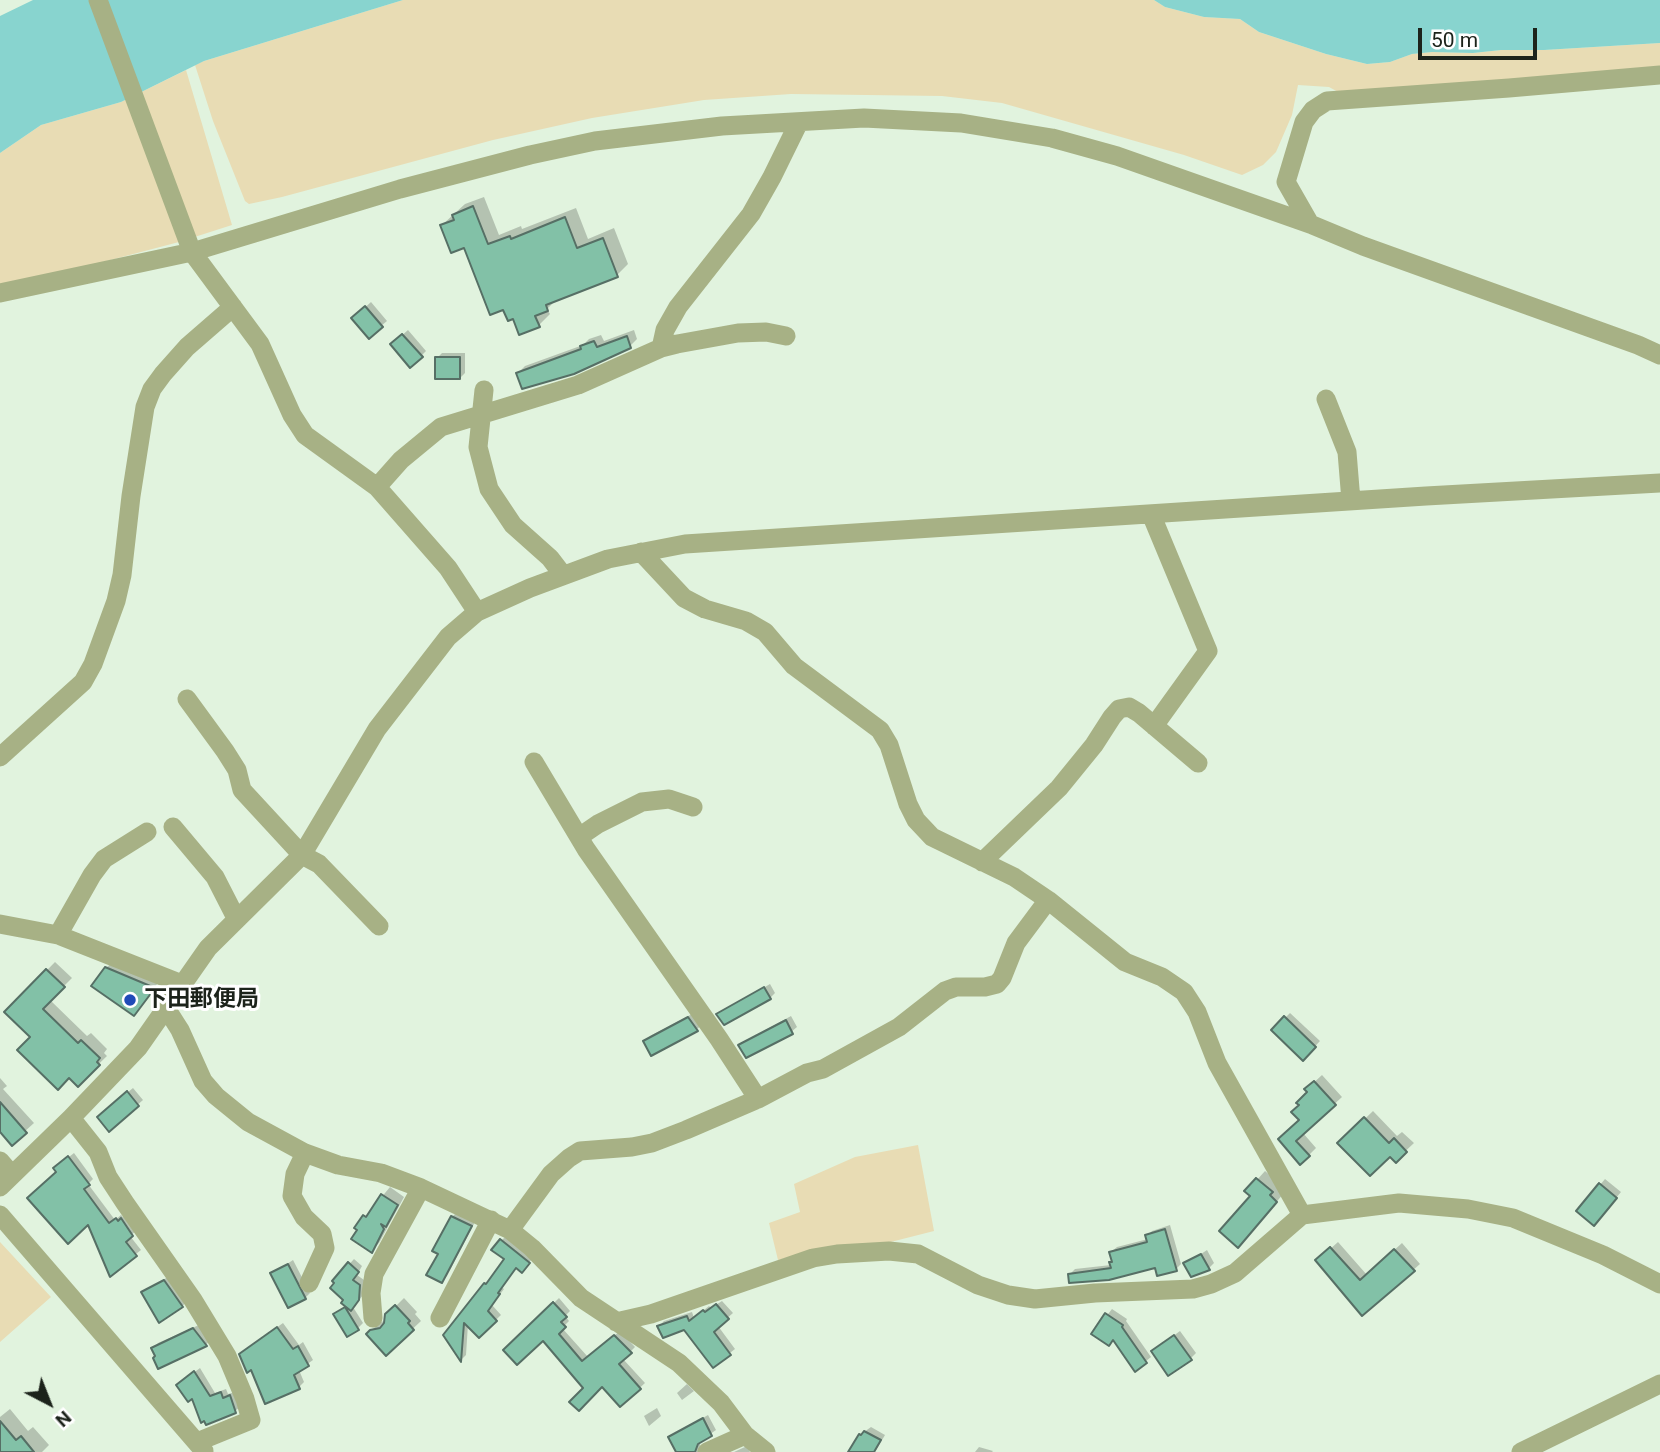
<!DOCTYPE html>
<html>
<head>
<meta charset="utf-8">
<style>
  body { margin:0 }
  #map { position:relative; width:1660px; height:1452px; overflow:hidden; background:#e1f3de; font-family:Roboto,sans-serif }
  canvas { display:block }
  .north { position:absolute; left:14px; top:1368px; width:70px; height:70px; -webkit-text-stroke:5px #fff; paint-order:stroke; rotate:138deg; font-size:19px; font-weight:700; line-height:28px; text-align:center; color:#1c231b }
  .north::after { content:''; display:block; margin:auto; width:24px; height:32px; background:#1c231b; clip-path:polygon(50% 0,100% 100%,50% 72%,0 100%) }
  .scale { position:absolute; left:1418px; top:28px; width:119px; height:32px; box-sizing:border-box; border:4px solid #1c231b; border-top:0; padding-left:9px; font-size:21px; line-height:24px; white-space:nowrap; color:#1c231b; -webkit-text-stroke:5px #fff; paint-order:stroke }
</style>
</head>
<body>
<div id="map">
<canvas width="1660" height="1452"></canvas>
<div class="north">N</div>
<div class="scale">50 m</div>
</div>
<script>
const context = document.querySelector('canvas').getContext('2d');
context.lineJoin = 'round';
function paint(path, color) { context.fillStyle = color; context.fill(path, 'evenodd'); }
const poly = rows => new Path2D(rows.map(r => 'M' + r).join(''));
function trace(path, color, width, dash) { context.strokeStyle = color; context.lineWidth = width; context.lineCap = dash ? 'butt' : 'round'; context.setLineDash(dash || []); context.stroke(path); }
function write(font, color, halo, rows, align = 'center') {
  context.font = font + ' Roboto,"Noto Sans JP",sans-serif'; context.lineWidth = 6; context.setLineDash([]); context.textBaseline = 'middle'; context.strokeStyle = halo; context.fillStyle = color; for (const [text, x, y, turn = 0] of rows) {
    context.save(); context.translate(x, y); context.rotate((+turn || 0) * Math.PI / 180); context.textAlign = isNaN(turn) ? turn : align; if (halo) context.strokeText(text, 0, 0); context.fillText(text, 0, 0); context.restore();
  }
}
paint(poly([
  [403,0,1154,0,1165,7,1204,17,1240,19,1259,32,1326,54,1367,64,1390,62,1412,54,1432,52,1473,53,1501,50,1544,50,1660,43,1660,67,1340,93,1329,87,1298,85,1292,115,1276,152,1263,165,1242,175,1184,155,1002,103,942,96,791,94,704,100,592,118,493,140,282,197,249,204,245,201,213,121,195,65,204,61],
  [186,70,232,225,179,242,61,273,0,285,0,153,41,125,121,102],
  [918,1145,934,1231,871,1247,836,1245,778,1260,769,1223,800,1212,794,1184,855,1157],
  [0,1242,51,1297,0,1342]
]), '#e8dcb4');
paint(poly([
  [33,0,403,0,204,61,121,102,41,125,0,153,0,16],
  [1154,0,1660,0,1660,43,1544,50,1501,50,1473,53,1432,52,1412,54,1390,62,1367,64,1326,54,1259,32,1240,19,1204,17,1165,7]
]), '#88d4cf');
paint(poly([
  [484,197,499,235,521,226,522,229,576,208,588,239,614,228,628,264,617,275,557,299,547,309,550,314,539,325,514,316,465,246,442,225,465,204],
  [371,302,387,321,369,336,359,313],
  [408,330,426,351,421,356,398,339],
  [634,330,637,339,630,346,518,373,525,366,583,345,589,339,601,335,604,341],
  [442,353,465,353,465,373,460,378,437,358],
  [115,960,161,979,134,1014,106,968],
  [55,962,72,978,50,1000,87,1036,91,1033,107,1049,104,1053,107,1056,78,1084,6,1012],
  [770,984,775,993,770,998,719,1014],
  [694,1013,702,1025,697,1029,651,1054,645,1041,650,1036],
  [1290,1013,1320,1041,1303,1059,1273,1030],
  [791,1016,797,1027,791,1032,740,1046,745,1041],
  [1322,1075,1342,1097,1303,1133,1316,1148,1309,1155,1280,1139,1301,1120,1309,1092,1307,1089],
  [0,1078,7,1086,3,1089,34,1123,12,1143,0,1129],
  [133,1088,143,1100,110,1129,104,1112],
  [1373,1111,1397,1136,1402,1132,1414,1143,1396,1160,1391,1154,1340,1143],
  [74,1153,93,1179,88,1184,115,1220,121,1215,123,1217,126,1215,137,1230,130,1236,141,1250,110,1274,89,1222,58,1172,60,1164],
  [1265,1171,1279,1183,1284,1193,1246,1238,1252,1196,1247,1191],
  [1605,1179,1621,1192,1599,1218,1578,1211],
  [390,1187,404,1197,379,1243,371,1251,356,1228],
  [457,1212,476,1220,447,1276,442,1281,440,1253,452,1217],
  [1170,1225,1181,1264,1176,1269,1156,1266,1069,1275,1075,1269,1111,1265,1114,1260,1111,1252,1117,1247,1148,1239,1147,1236,1152,1231],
  [506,1236,533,1257,527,1266,516,1267,501,1287,504,1289,492,1305,501,1315,479,1336,468,1324,466,1355,462,1359,445,1335,506,1259,501,1241],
  [1338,1242,1367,1275,1402,1243,1420,1264,1363,1314,1318,1260],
  [1207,1250,1214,1263,1209,1268,1186,1264],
  [354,1259,362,1266,357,1275,364,1280,364,1294,353,1307,363,1323,358,1328,335,1314,347,1305,334,1281],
  [293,1260,310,1293,305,1298,272,1274],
  [169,1276,187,1302,182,1306,144,1293],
  [404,1298,417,1312,415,1314,421,1321,387,1353,368,1334,380,1322,386,1321,387,1315],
  [559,1298,570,1311,565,1316,569,1321,562,1328,588,1357,620,1331,635,1347,623,1359,645,1383,621,1405,602,1384,585,1388,543,1339,506,1350],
  [722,1301,733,1313,718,1326,735,1349,713,1366,685,1328,659,1326,664,1321,692,1312,694,1318,709,1306,711,1308],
  [1112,1309,1127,1319,1126,1321,1151,1357,1136,1369,1114,1338,1093,1333],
  [283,1323,299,1345,303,1342,313,1360,299,1370,304,1382,299,1387,247,1349],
  [199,1325,210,1340,206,1345,157,1356,154,1348,158,1343],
  [1180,1331,1196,1353,1191,1358,1153,1351],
  [200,1368,215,1393,226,1389,228,1394,235,1392,240,1407,235,1411,192,1397,183,1381],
  [687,1384,694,1391,682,1400,677,1393],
  [657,1408,661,1416,649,1426,644,1416],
  [10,1409,28,1431,33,1427,49,1445,42,1452,0,1452,0,1417],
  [708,1415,716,1430,700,1441,700,1452,678,1452,670,1437],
  [871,1427,885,1435,875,1452,850,1452,860,1435],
  [747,1446,750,1452,734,1452],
  [979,1447,993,1451,992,1452,975,1452]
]), '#0003');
const building = poly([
  [473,206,488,244,510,236,511,239,565,217,577,248,603,238,618,277,546,305,548,311,535,316,540,327,519,335,513,319,508,321,503,310,490,315,464,248,451,253,440,225,454,220,452,215,473,206],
  [365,306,383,327,369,339,351,318,365,306],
  [402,334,423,357,410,368,390,344,402,334],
  [627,336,631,348,574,374,522,389,516,373,581,349,580,346,594,341,597,347,627,336],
  [435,357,460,357,460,379,435,379,435,357],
  [105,967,155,988,134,1016,91,986,105,967],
  [46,969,65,987,43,1009,78,1043,81,1040,100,1058,97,1062,100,1065,78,1087,69,1078,58,1090,17,1050,30,1037,4,1012,46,969],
  [764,987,771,999,724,1025,716,1014,764,987],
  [1284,1016,1316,1047,1303,1061,1271,1030,1284,1016],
  [688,1017,698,1031,651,1056,643,1041,688,1017],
  [786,1020,793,1034,746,1058,738,1045,786,1020],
  [1314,1081,1336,1105,1296,1141,1310,1156,1300,1165,1278,1139,1299,1120,1291,1112,1299,1105,1296,1103,1307,1092,1304,1089,1314,1081],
  [127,1091,139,1106,109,1132,97,1117,127,1091],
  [0,1102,27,1133,12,1146,0,1132,0,1102],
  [1364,1117,1389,1143,1394,1138,1407,1152,1396,1163,1390,1157,1370,1176,1337,1143,1364,1117],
  [68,1156,90,1185,84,1189,109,1223,116,1218,118,1221,121,1218,133,1236,126,1242,137,1256,110,1277,88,1225,68,1244,27,1198,56,1172,53,1168,68,1156],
  [1256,1178,1273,1192,1270,1195,1277,1202,1238,1248,1219,1231,1250,1196,1244,1191,1256,1178],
  [1599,1183,1617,1198,1594,1226,1576,1211,1599,1183],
  [381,1194,398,1205,386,1227,381,1224,384,1229,372,1253,351,1239,357,1230,354,1228,363,1215,366,1217,381,1194],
  [451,1216,472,1226,442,1283,426,1275,438,1254,432,1251,451,1216],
  [1165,1229,1177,1271,1157,1276,1155,1268,1109,1280,1069,1283,1068,1274,1111,1268,1109,1262,1112,1262,1109,1252,1147,1242,1145,1235,1165,1229],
  [500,1239,530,1263,522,1273,516,1268,498,1293,500,1294,488,1311,497,1321,479,1338,464,1323,461,1362,443,1335,484,1283,486,1284,504,1259,491,1250,500,1239],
  [1330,1247,1360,1280,1394,1249,1415,1271,1362,1316,1315,1260,1330,1247],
  [1201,1254,1210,1270,1191,1277,1183,1263,1201,1254],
  [348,1262,359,1272,353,1280,360,1285,359,1300,351,1311,341,1303,343,1300,330,1288,334,1283,332,1281,348,1262],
  [288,1264,306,1299,288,1308,270,1273,288,1264],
  [164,1280,183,1307,159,1323,141,1292,164,1280],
  [553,1302,567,1317,561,1322,566,1327,559,1334,582,1361,614,1335,632,1353,619,1364,641,1389,620,1407,602,1387,579,1411,569,1402,583,1388,543,1341,517,1365,503,1350,553,1302],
  [716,1304,729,1319,714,1332,731,1355,713,1368,684,1330,663,1338,657,1326,687,1316,689,1321,703,1310,705,1312,716,1304],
  [395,1305,410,1321,408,1323,414,1330,386,1356,366,1334,370,1330,380,1328,384,1323,385,1314,395,1305],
  [345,1307,359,1330,347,1337,333,1314,345,1307],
  [1105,1313,1123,1325,1122,1327,1147,1363,1135,1372,1113,1340,1109,1346,1091,1334,1105,1313],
  [277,1327,293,1349,298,1346,309,1366,294,1375,300,1389,265,1404,251,1370,247,1373,239,1354,277,1327],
  [193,1328,207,1346,158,1369,153,1358,155,1356,151,1348,193,1328],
  [1174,1335,1192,1360,1168,1376,1151,1351,1174,1335],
  [194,1371,210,1396,221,1392,223,1398,230,1395,236,1413,206,1425,204,1421,201,1423,192,1399,188,1402,176,1385,194,1371],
  [703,1418,712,1436,698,1444,695,1452,676,1452,668,1437,703,1418],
  [0,1421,16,1440,21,1436,34,1452,0,1452,0,1421],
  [864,1431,881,1440,874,1452,848,1452,859,1434,861,1435,864,1431]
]);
paint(building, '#82c1a7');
trace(building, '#566f65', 2);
trace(poly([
  [98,0,192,252,260,344,292,415,305,435,377,487,448,568,477,612],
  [1310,224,1286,182,1304,122,1313,110,1327,101,1509,88,1660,75],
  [0,293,192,252,400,189,530,155,595,141,722,126,864,118,961,123,1052,138,1117,156,1310,224,1363,246,1638,345,1660,355],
  [661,348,665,330,678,307,751,214,772,177,799,122],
  [484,390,478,447,489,489,513,525,550,558,563,575],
  [1326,399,1347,452,1351,501],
  [377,487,401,460,441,427,578,385,661,348,677,344,738,333,766,332,786,336],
  [1151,514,1208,651,1154,726],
  [641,552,684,598,705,609,746,621,765,632,794,666,880,730,889,745,908,804,916,820,932,837,1014,877,1048,900,1125,962,1162,977,1184,992,1197,1012,1217,1063,1302,1215],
  [187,699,225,751,237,770,242,790,302,855,319,864,379,926],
  [0,757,83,682,93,664,116,601,122,575,131,496,145,407,152,389,163,374,187,347,233,307],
  [534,762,586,849,719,1039,758,1099],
  [173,827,215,877,236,918],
  [579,837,598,824,642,802,669,799,693,807],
  [982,862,1059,788,1094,745,1112,717,1119,709,1129,707,1139,713,1198,763],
  [0,924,58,935,182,984],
  [58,935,92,875,104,859,147,832],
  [166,1008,180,1030,203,1081,216,1096,248,1122,305,1153,338,1165,381,1173,421,1188,510,1230,532,1248,581,1298,679,1363,721,1403,745,1435,766,1452],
  [71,1118,98,1152,108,1177,125,1203,193,1300,227,1356,245,1399,251,1420,197,1442],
  [305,1153,295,1174,292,1196,304,1217,322,1234,325,1248,309,1283],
  [0,1161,12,1175],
  [0,1187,71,1118,138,1048,208,948,302,855,377,729,448,637,477,612,530,588,608,559,685,544,1426,496,1660,483],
  [0,1215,204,1451],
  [510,1230,551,1174,569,1158,580,1151,632,1147,652,1143,686,1130,758,1099,807,1073,823,1069,899,1027,945,991,956,987,985,987,997,984,1002,978,1016,943,1048,900],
  [373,1318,371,1293,374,1274,421,1188],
  [440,1318,491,1220],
  [616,1322,651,1314,813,1258,837,1254,889,1251,918,1254,978,1285,1008,1295,1035,1299,1095,1293,1193,1289,1211,1284,1235,1273,1302,1215,1399,1203,1468,1209,1513,1218,1603,1255,1660,1284],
  [707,1452,745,1435],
  [1521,1452,1660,1384]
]), '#a7b185', 19);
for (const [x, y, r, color] of [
  [130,1000,7,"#1f4bb8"]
]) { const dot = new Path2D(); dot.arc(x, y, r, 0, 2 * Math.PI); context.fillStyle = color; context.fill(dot); trace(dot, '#fff', 2.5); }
write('bold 23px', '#1c231b', '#fff', [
  ["下田郵便局",144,1000]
], 'left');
</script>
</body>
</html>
